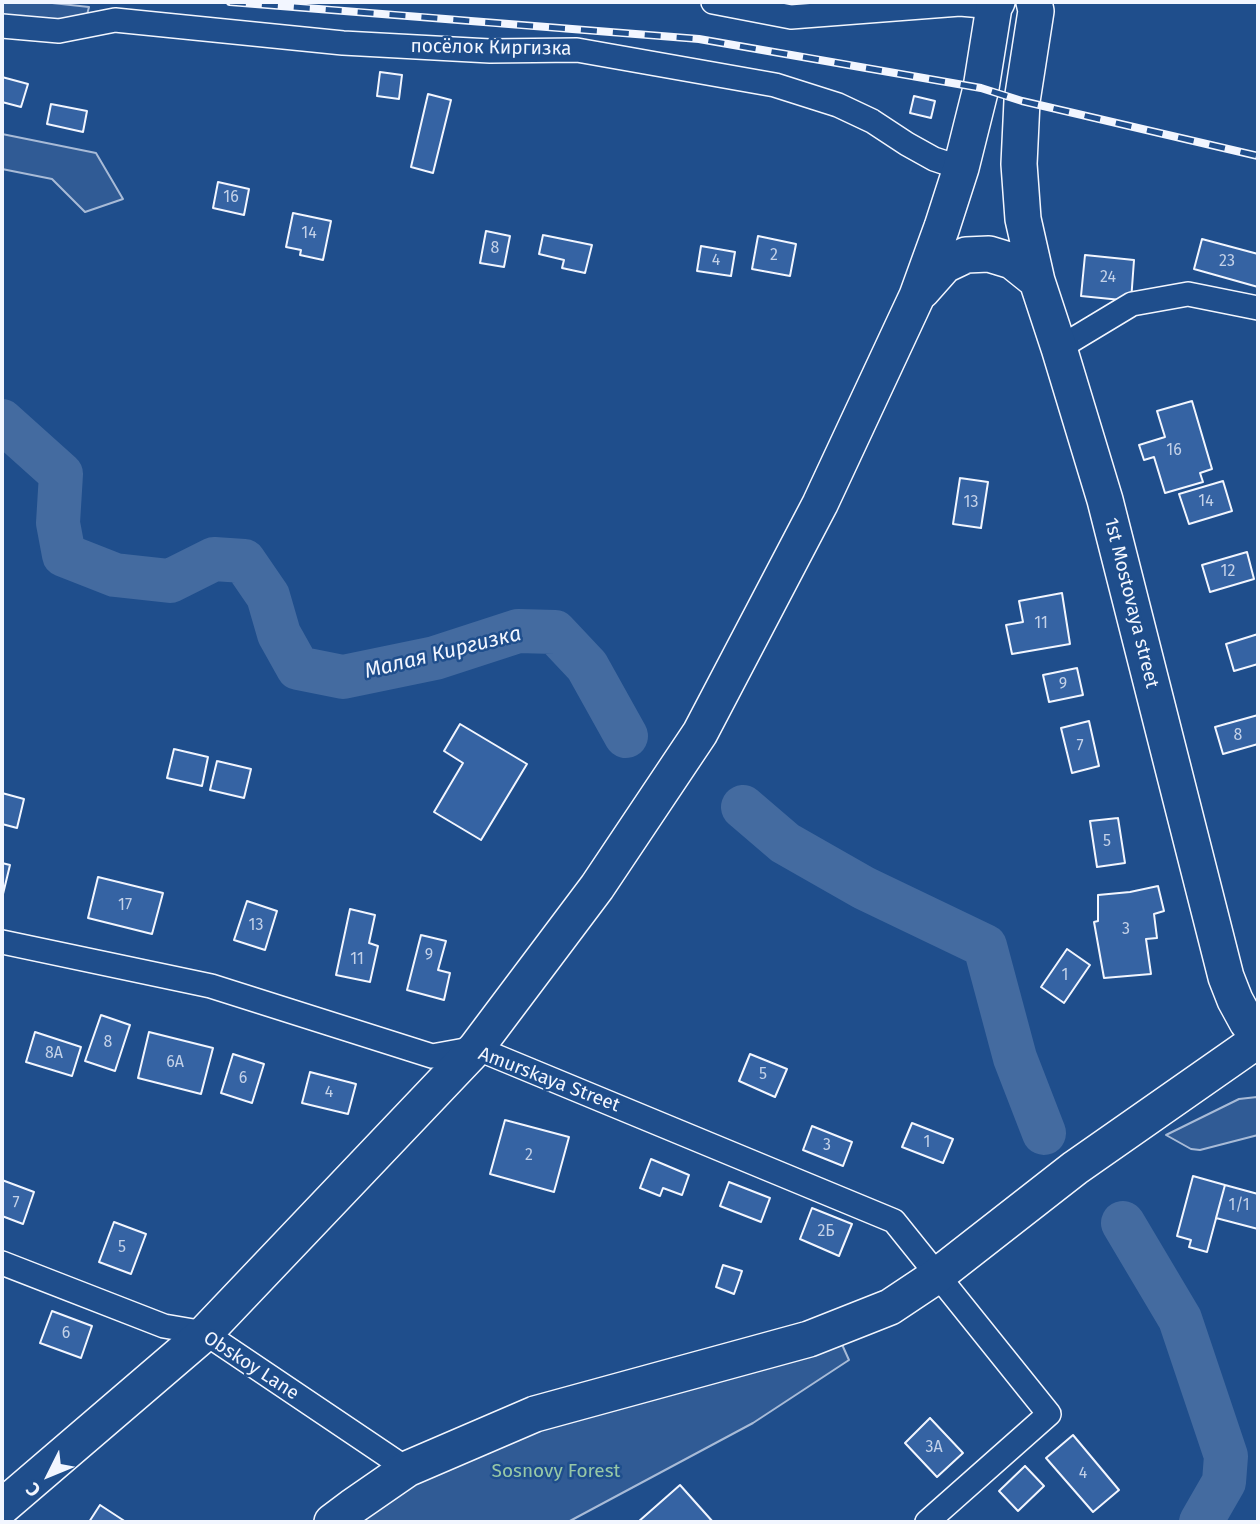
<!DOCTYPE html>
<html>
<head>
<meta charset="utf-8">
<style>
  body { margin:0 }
  #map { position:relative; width:1260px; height:1524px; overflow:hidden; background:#1f4e8c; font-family:"Fira Sans",sans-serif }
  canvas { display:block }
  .frame { position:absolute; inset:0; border:4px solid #f2f6ff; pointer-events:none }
  .north { position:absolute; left:14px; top:1440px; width:70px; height:70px; -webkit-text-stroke:5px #1f4e8c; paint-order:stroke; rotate:227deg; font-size:19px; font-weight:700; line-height:28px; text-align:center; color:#f2f6ff }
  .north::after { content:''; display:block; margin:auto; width:24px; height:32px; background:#f2f6ff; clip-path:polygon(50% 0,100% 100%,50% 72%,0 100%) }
</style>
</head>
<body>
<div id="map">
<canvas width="1260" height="1524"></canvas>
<div class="frame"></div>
<div class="north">С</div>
</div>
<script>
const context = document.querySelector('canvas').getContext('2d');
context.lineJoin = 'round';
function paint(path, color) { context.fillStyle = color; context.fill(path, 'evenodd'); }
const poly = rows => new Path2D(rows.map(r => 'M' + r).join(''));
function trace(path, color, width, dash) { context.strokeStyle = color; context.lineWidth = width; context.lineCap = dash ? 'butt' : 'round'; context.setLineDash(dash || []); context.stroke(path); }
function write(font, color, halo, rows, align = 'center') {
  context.font = font + ' "Fira Sans",sans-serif'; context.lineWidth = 5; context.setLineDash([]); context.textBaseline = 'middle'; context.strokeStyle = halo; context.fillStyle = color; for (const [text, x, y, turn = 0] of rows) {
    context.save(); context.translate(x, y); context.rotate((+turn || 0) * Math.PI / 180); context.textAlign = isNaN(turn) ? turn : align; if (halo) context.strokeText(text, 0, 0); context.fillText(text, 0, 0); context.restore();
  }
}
const built = poly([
  [2,2,43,2,89,7,86,19,59,26,2,20,2,2],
  [2,134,96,153,123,199,85,212,52,179,2,169,2,134],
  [1257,1097,1258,1098,1258,1135,1200,1150,1191,1149,1166,1135,1239,1099,1257,1097],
  [840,1340,849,1360,753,1423,568,1522,352,1522,416,1482,539,1424,840,1340]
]);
paint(built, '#305b95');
trace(built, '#a8bbd7', 2);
trace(poly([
  [2,421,61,474,58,523,64,555,115,575,170,581,214,559,244,561,268,596,279,634,298,668,343,677,435,658,518,631,555,632,587,666,626,736],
  [743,807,785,843,864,888,985,946,1015,1058,1044,1133],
  [1123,1223,1180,1319,1226,1456,1224,1482,1201,1522]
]), '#446ba0', 44);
const building = poly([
  [380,72,402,75,399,99,377,96,380,72],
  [2,77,28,84,21,107,2,102,2,77],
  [428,94,451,100,433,173,411,167,428,94],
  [914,96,935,101,931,118,910,113,914,96],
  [51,104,87,111,83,132,47,124,51,104],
  [218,182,249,189,244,215,213,208,218,182],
  [293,213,331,221,323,260,300,255,301,250,286,247,293,213],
  [486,231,510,236,504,267,480,263,486,231],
  [543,235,592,245,585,273,562,268,564,260,539,254,543,235],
  [758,236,796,244,790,276,752,269,758,236],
  [1202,239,1258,254,1258,287,1194,269,1202,239],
  [701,246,735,252,731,276,697,271,701,246],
  [1085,255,1134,260,1131,301,1081,296,1085,255],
  [1192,401,1212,469,1200,473,1203,482,1165,493,1154,457,1144,460,1139,445,1165,437,1157,411,1192,401],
  [960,478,988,482,981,528,953,524,960,478],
  [1223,481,1232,511,1189,524,1179,494,1223,481],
  [1247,552,1254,579,1210,592,1202,565,1247,552],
  [1062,593,1070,644,1012,654,1006,625,1023,622,1019,601,1062,593],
  [1258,634,1258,664,1234,671,1226,644,1258,634],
  [1077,668,1083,695,1049,702,1043,675,1077,668],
  [1258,715,1258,744,1223,754,1215,727,1258,715],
  [1089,721,1099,766,1072,773,1061,728,1089,721],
  [460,724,527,764,481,840,434,812,463,763,444,751,460,724],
  [174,749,208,757,202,786,167,778,174,749],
  [217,761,251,769,244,798,210,790,217,761],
  [2,793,24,799,17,828,2,824,2,793],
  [1118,818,1125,863,1097,867,1090,821,1118,818],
  [2,863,10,865,3,894,2,893,2,863],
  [98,877,163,893,152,934,88,918,98,877],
  [1158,886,1164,911,1154,914,1157,938,1146,939,1151,974,1104,978,1094,922,1098,921,1098,895,1130,892,1158,886],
  [247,901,277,911,265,950,234,940,247,901],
  [350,909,375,915,369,943,378,946,370,982,336,975,350,909],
  [421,935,446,941,438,970,450,973,444,1000,407,990,421,935],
  [1067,949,1090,965,1064,1003,1041,987,1067,949],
  [101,1015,130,1025,115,1071,85,1061,101,1015],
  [35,1032,81,1047,72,1076,26,1062,35,1032],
  [149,1032,213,1048,201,1094,138,1078,149,1032],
  [233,1054,264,1064,252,1103,221,1093,233,1054],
  [750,1054,787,1069,775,1097,739,1081,750,1054],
  [310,1072,356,1084,348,1114,302,1103,310,1072],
  [505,1120,569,1137,554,1192,490,1174,505,1120],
  [912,1123,953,1139,943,1163,902,1147,912,1123],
  [812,1126,852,1142,843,1166,803,1150,812,1126],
  [651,1159,689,1175,682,1195,663,1188,660,1196,640,1188,651,1159],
  [1193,1176,1225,1185,1207,1252,1189,1247,1191,1240,1177,1236,1193,1176],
  [2,1180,34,1192,23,1224,2,1216,2,1180],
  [729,1182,770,1198,761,1222,720,1206,729,1182],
  [1225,1185,1258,1194,1258,1229,1216,1218,1225,1185],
  [812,1208,852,1224,839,1256,800,1239,812,1208],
  [114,1222,146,1234,131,1274,99,1262,114,1222],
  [723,1265,742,1271,734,1294,716,1287,723,1265],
  [52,1311,92,1326,81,1358,40,1343,52,1311],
  [930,1418,963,1453,937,1477,905,1443,930,1418],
  [1073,1435,1119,1490,1093,1512,1046,1458,1073,1435],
  [1025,1466,1044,1486,1018,1511,999,1491,1025,1466],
  [680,1485,713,1522,638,1522,680,1485],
  [100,1505,126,1522,89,1522,100,1505]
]);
paint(building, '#3563a3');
trace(building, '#f2f6ff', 2);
const street = poly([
  [713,2,791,17,960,4,994,7],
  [2,26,59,31,115,20,343,43,490,51,577,50,775,85,838,105,872,121,907,144,934,159,961,168],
  [1059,348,1132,304,1188,294,1258,308],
  [2,942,211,986,432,1056,476,1048,894,1221,1049,1414,927,1522],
  [2,1263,164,1326,205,1333,407,1469]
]);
const primary = poly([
  [1034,2,1036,11,1022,101,1019,164,1023,219,1037,281,1059,348,1105,500,1226,977,1235,1000,1247,1022,1258,1037],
  [922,291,945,265,966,255,989,254,1012,261,1037,281],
  [2,1507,205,1333,476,1048,597,887,700,733,820,504,917,296,942,227,961,168,981,88,994,7,997,2],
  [332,1522,352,1507,407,1469,535,1414,809,1339,890,1307,938,1275,1075,1168,1258,1040]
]);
trace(street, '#f2f6ff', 26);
trace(primary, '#f2f6ff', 38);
trace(street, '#1f4e8c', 23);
trace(primary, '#1f4e8c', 35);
const rail = poly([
  [230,2,699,39,981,88,1022,101,1258,156]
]);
trace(rail, '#f2f6ff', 8);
trace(rail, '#1f4e8c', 5, [16]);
write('16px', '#c3d1e8', null, [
  ["16",231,198],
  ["14",309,234],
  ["8",495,249],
  ["2",774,256],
  ["4",716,261],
  ["23",1227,262],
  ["24",1108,278],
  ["16",1174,451],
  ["14",1206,502],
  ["13",971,503],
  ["12",1228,572],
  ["11",1041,624],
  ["9",1063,685],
  ["8",1238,736],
  ["7",1080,747],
  ["5",1107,842],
  ["17",125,906],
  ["13",256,926],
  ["3",1126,930],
  ["9",429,956],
  ["11",357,960],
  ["1",1065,976],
  ["8",108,1043],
  ["8А",54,1054],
  ["6А",175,1063],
  ["5",763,1075],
  ["6",243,1079],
  ["4",329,1093],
  ["1",927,1143],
  ["3",827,1146],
  ["2",529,1156],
  ["7",16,1204],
  ["1/1",1239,1206],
  ["2Б",826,1232],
  ["5",122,1248],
  ["6",66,1334],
  ["3А",934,1448],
  ["4",1083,1474]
]);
write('19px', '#f2f6ff', '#1f4e8c', [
  ["посёлок Киргизка",491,48,1],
  ["1st Mostovaya street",1131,603,76],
  ["Amurskaya Street",549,1080,21],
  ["Obskoy Lane",251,1366,33]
]);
write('19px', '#97c8a6', '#1f4e8c', [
  ["Sosnovy Forest",556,1472]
]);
write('italic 21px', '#f2f6ff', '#1f4e8c', [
  ["Малая Киргизка",443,653,-14]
]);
</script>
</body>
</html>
